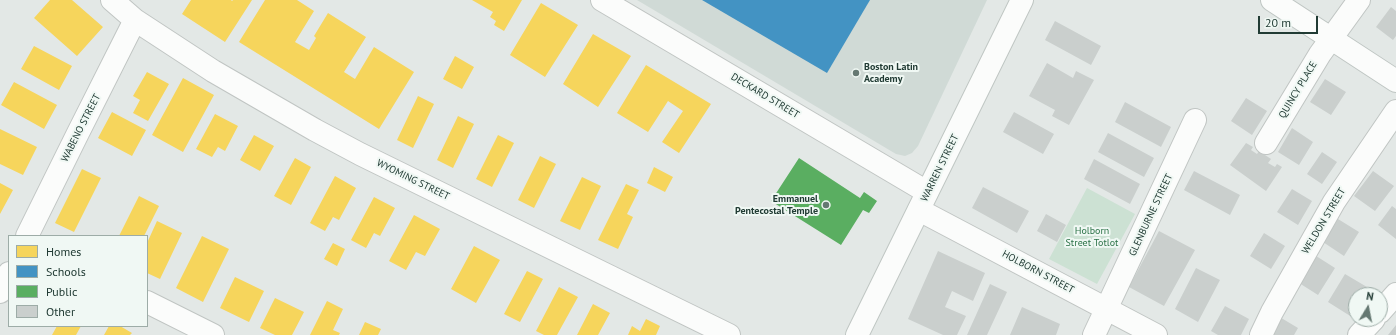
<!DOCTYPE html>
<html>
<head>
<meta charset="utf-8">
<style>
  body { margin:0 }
  #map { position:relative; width:1396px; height:335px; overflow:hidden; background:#e3e8e6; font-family:"PT Sans",sans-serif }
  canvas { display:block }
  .legend { position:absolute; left:8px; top:235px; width:140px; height:92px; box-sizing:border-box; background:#f0f8f4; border:1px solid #9daca7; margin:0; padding:5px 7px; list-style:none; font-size:12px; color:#213b34 }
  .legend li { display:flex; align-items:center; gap:8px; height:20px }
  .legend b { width:20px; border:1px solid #9daca7 }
  .north { position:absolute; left:1348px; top:287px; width:40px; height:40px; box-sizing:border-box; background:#f0f8f4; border:1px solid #9daca7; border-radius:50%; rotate:10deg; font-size:11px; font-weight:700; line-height:16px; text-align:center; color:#213b34 }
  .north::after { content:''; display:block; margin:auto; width:14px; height:18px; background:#657872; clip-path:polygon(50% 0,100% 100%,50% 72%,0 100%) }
  .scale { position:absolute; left:1258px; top:16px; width:60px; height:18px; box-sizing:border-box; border:2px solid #213b34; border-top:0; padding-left:5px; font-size:12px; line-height:14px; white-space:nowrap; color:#213b34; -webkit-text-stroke:3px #f0f8f4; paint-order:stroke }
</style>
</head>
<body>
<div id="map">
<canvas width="1396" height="335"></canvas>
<ul class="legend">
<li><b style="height:11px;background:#f6d55c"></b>Homes</li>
<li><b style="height:11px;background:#4393c3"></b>Schools</li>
<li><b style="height:11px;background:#5aae61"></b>Public</li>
<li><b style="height:11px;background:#cacfcd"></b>Other</li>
</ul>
<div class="north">N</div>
<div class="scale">20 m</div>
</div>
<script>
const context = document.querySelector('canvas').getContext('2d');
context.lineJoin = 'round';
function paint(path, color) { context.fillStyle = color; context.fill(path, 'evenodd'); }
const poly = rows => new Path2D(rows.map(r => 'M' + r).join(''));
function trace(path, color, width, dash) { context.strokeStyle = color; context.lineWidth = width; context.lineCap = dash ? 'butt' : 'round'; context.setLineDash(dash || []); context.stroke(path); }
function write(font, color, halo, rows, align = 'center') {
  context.font = font + ' "PT Sans",sans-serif'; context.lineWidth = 4; context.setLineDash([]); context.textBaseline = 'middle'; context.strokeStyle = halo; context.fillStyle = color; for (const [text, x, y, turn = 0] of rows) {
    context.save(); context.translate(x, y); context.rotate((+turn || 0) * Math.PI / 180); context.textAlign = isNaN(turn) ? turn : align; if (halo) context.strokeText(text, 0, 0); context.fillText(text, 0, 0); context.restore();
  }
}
paint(poly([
  [637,0,987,0,918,146,912,153,905,156,896,154]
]), '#d0dad6');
paint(poly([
  [1087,188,1135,214,1097,284,1049,259]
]), '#cce1d3');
paint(poly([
  [50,0,72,0,103,27,77,56,34,18],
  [191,0,231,0,232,1,233,0,252,0,225,42,182,14],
  [265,0,297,0,314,11,295,42,309,50,316,38,314,36,328,13,366,37,344,72,355,79,374,47,414,72,379,129,239,42],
  [472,0,522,0,504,31,494,25,496,21,490,17,493,12],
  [541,3,578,25,545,77,510,55],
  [593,34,631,56,598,107,563,84],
  [34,46,72,66,59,90,21,69],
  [455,56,474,67,462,89,443,79],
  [646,65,711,104,679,153,662,142,683,111,668,101,648,132,617,113],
  [147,72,169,84,148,121,133,113,140,100,133,96],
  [183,78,214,95,183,152,152,135],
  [14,82,57,105,44,129,1,105],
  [418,96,434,104,413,148,397,140],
  [112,112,146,130,132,156,98,138],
  [215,114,238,126,225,151,218,147,212,157,196,149],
  [458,116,474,124,453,168,437,160],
  [0,129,37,147,23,175,0,164],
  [254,135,274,146,260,171,240,160],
  [498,135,514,143,492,187,476,179],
  [540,156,556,164,534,208,518,200],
  [295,158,311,167,291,205,274,196],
  [654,167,673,177,665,192,647,183],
  [82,169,101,178,74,232,55,223],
  [335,176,356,188,339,220,333,217,325,231,310,223],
  [582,177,601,186,580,230,560,221],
  [0,183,13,190,0,214],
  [626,184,639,190,627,214,633,217,618,249,598,240],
  [139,196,159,206,144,236,119,236],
  [374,197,395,208,380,236,374,233,366,248,351,240],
  [414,215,440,229,425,256,416,252,406,270,389,261],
  [157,221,182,233,160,279,147,273,147,243],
  [202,236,229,249,203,302,176,288],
  [333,243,345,249,337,266,324,259],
  [474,246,500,260,476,303,451,289],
  [527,271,543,279,520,322,504,314],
  [235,277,264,291,249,322,220,308],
  [559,287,578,297,557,335,544,335,536,331],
  [275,298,304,312,292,335,275,335,260,328],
  [327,301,343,309,333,330,340,333,339,335,310,335],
  [593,304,610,313,598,335,577,335],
  [646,319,660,326,656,335,628,335,632,326,640,331],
  [365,322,381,329,378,335,359,335],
  [57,326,81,326,76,335,52,335],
  [109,326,120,326,132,333,130,335,104,335]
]), '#f6d55c');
paint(poly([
  [702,0,870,0,827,73]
]), '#4393c3');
paint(poly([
  [799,158,860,198,864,192,877,201,869,213,863,210,841,245,771,201]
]), '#5aae61');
paint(poly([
  [1391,7,1396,11,1396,36,1393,40,1376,27],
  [1055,21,1101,46,1091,65,1045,40],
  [1047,63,1073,78,1076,71,1094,80,1069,125,1052,116,1055,110,1029,96],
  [1325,79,1346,92,1331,115,1310,102],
  [1246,98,1267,111,1252,135,1231,121],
  [1125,102,1171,127,1161,147,1115,122],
  [1014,112,1054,134,1043,154,1003,132],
  [1292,128,1313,142,1299,165,1278,152],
  [1108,133,1154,158,1144,177,1098,152],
  [1246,143,1253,147,1251,150,1257,154,1259,151,1271,159,1268,163,1275,167,1277,164,1282,167,1266,191,1230,165],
  [1322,152,1337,162,1322,184,1307,174],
  [1094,159,1140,184,1130,204,1084,179],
  [1194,171,1240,195,1230,215,1184,190],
  [1373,171,1394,186,1375,211,1354,196],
  [983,187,1029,211,1017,233,972,208],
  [1292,189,1312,201,1298,225,1277,212],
  [1392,206,1396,209,1396,239,1378,225],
  [1046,214,1066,225,1057,242,1037,231],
  [1338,219,1359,232,1344,256,1323,242],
  [1159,231,1195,250,1164,306,1129,287],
  [1264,233,1285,246,1271,269,1250,256],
  [938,251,985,273,973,301,952,291,945,307,966,316,957,335,943,335,908,319],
  [1313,254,1335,268,1318,295,1296,281],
  [1196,268,1220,280,1198,322,1175,309],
  [1345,274,1372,290,1369,295,1356,295,1356,317,1355,319,1328,302],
  [990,284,1007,292,987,335,967,335],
  [1225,306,1249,319,1241,335,1218,335,1211,331],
  [1022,307,1060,324,1056,335,1010,335],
  [1278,316,1298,328,1294,335,1266,335],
  [1396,325,1396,335,1388,335]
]), '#cacfcd');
const street = poly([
  [112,0,135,20,213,71,315,130,360,154,729,335],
  [602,0,927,192],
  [1266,143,1320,54,1359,0],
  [919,210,1156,335],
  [27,236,78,133,135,20],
  [0,292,9,273],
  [147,302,213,335],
  [1380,312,1396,294],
  [1094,335,1195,120],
  [1261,335,1272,312,1334,202,1396,111],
  [1359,335,1374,319]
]);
const secondary = poly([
  [1272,0,1396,81],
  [857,335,1022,0]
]);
trace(street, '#c0c5c3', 24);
trace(secondary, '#bfc6c3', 24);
trace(street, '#fbfcfb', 22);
trace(secondary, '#fbfcfb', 22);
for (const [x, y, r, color] of [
  [856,73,4,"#657872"],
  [826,205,4,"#657872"]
]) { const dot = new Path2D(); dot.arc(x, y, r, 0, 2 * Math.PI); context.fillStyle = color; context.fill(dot); trace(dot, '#f0f8f4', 1.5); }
write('bold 10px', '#213b34', '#f0f8f4', [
  ["Boston Latin",864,67],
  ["Academy",864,79],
  ["Emmanuel",818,199,"right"],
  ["Pentecostal Temple",818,211,"right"]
], 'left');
write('10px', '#213b34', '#f0f8f4', [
  ["QUINCY PLACE",1298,90,-59],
  ["DECKARD STREET",765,96,31],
  ["WABENO STREET",81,128,-63],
  ["WARREN STREET",940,168,-64],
  ["WYOMING STREET",413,180,26],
  ["GLENBURNE STREET",1151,215,-65],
  ["WELDON STREET",1324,221,-59],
  ["HOLBORN STREET",1038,272,28]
]);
write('10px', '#2b7247', '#f0f8f4', [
  ["Holborn",1092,231],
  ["Street Totlot",1092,243]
]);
</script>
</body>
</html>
